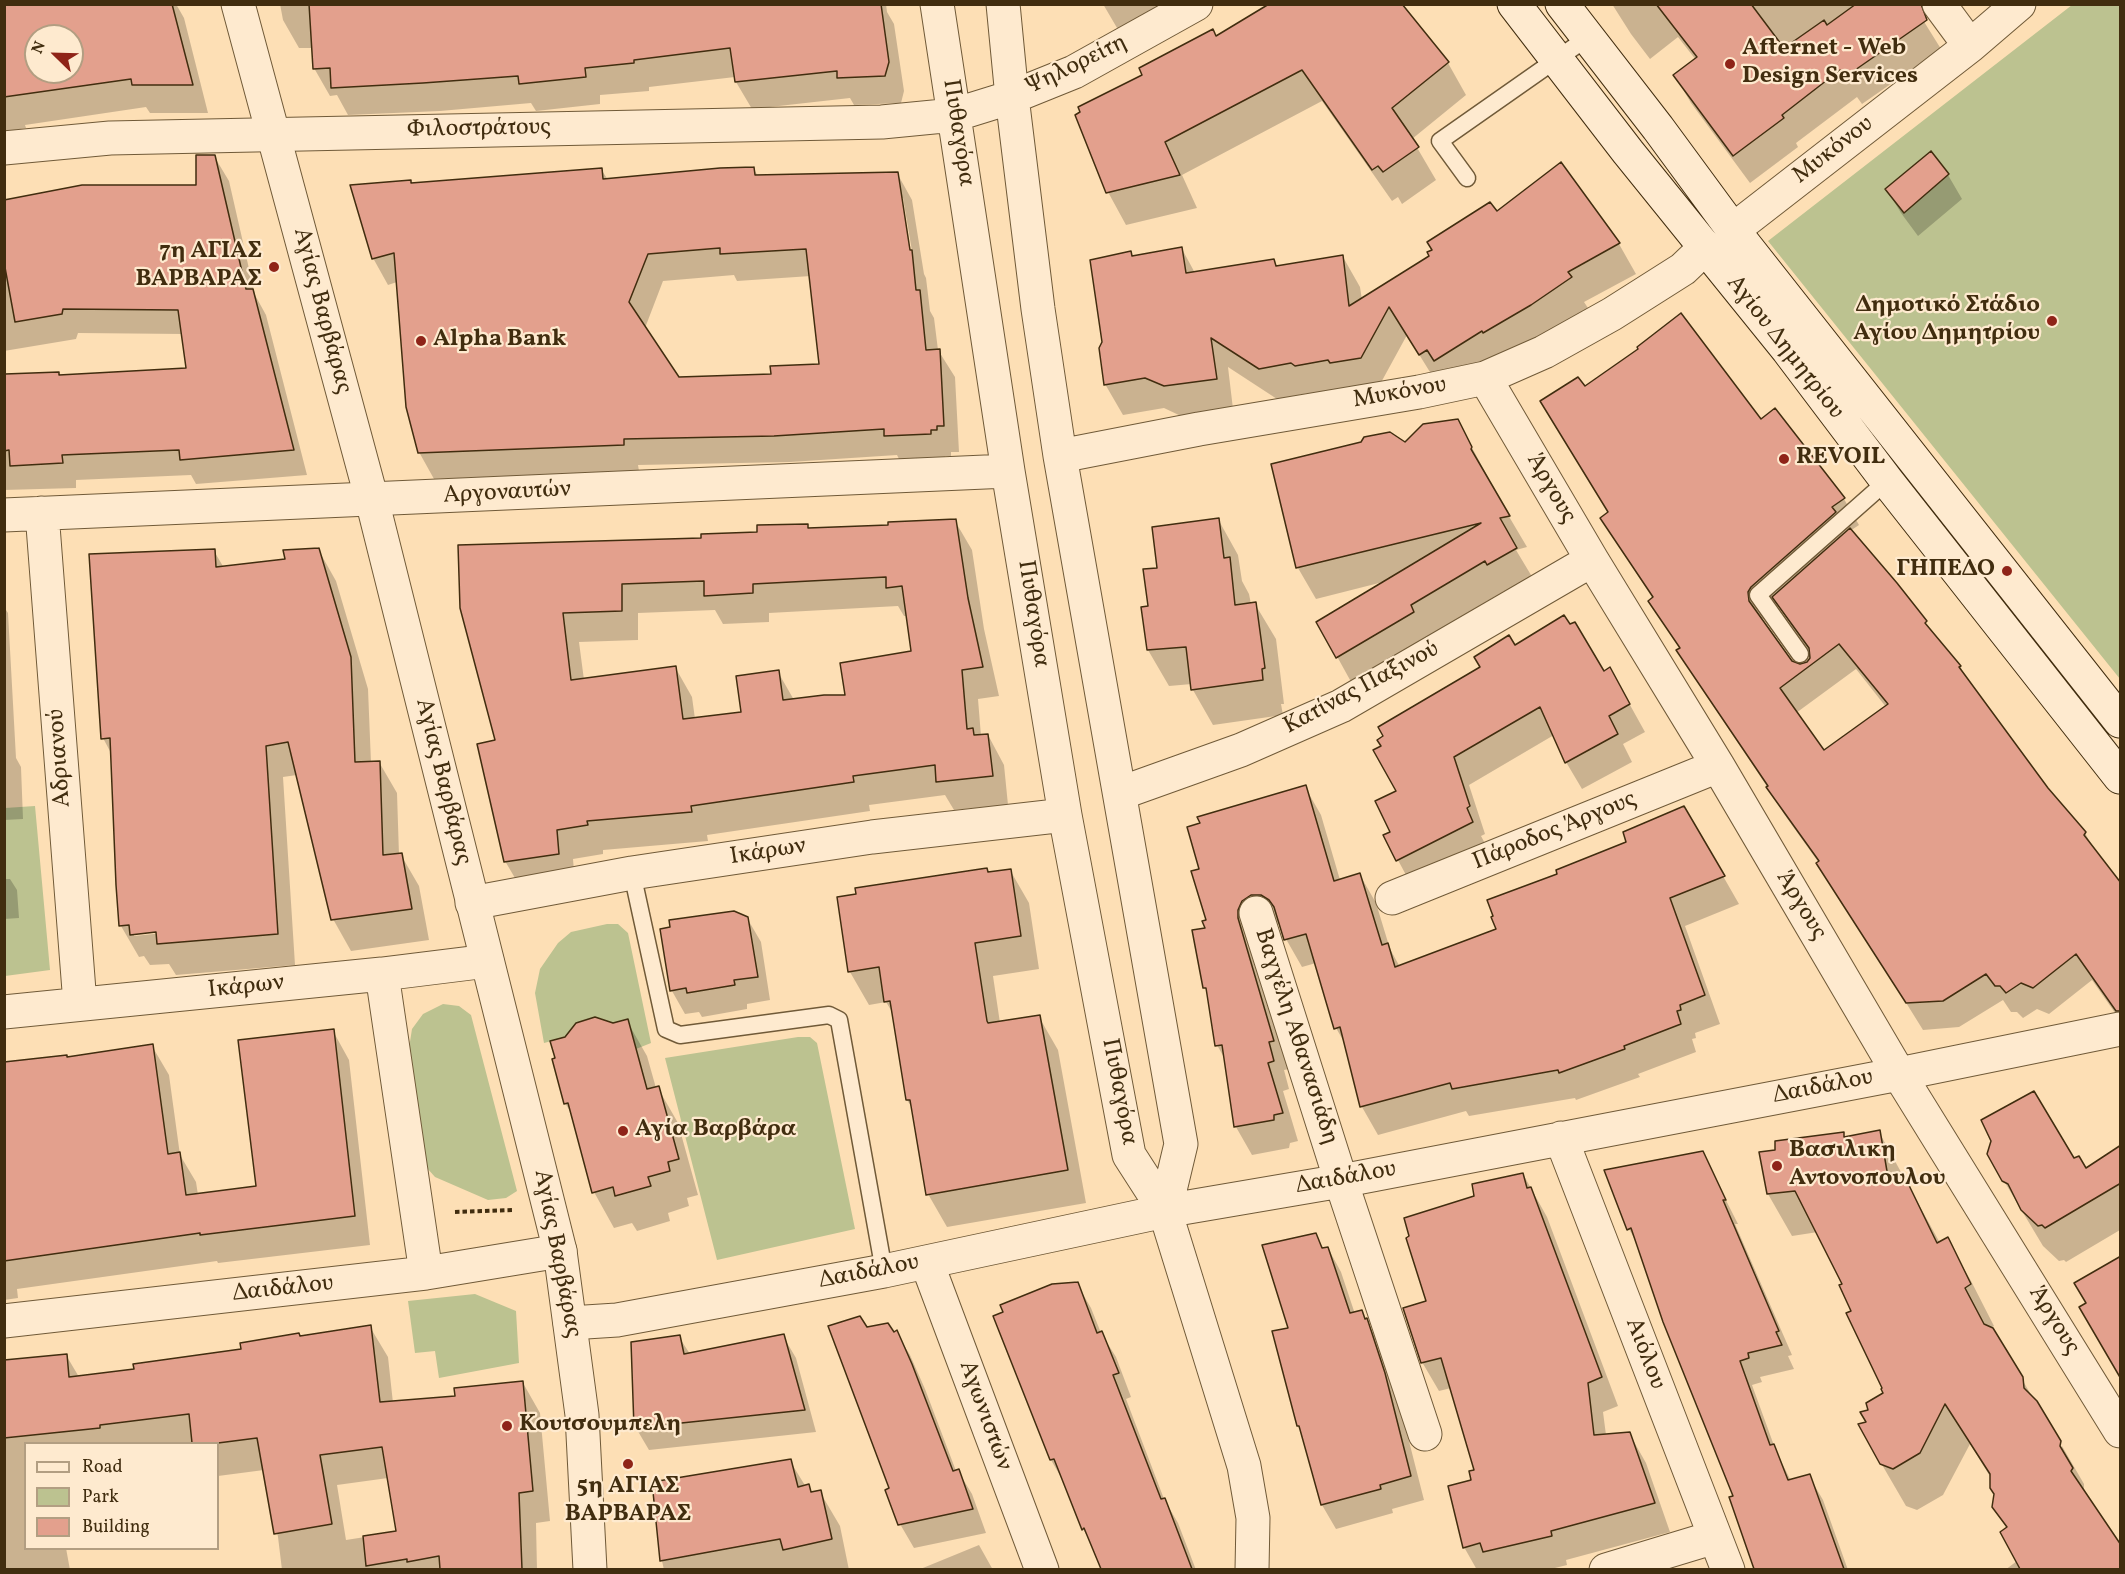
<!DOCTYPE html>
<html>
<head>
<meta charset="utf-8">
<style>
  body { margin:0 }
  #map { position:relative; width:2125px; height:1574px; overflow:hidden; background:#fddfb5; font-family:Vollkorn,serif }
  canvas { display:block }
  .frame { position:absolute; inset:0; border:6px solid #412d0f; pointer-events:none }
  .legend { position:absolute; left:24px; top:1442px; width:195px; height:108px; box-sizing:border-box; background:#feeacf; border:2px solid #b29e82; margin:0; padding:8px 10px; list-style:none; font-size:18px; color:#412d0f }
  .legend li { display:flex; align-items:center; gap:12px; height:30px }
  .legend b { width:30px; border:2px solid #b29e82 }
  .north { position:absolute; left:24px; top:24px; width:60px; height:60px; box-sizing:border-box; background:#feeacf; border:2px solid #b29e82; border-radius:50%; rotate:293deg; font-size:16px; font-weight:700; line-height:24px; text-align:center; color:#412d0f }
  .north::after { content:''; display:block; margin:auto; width:21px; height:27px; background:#8f2418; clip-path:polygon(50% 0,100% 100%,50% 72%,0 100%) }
</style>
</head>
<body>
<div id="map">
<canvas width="2125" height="1574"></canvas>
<div class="frame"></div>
<ul class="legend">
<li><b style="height:8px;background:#feeacf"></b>Road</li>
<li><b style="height:16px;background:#bcc290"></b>Park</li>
<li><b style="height:16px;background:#e3a08d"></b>Building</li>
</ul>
<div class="north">N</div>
</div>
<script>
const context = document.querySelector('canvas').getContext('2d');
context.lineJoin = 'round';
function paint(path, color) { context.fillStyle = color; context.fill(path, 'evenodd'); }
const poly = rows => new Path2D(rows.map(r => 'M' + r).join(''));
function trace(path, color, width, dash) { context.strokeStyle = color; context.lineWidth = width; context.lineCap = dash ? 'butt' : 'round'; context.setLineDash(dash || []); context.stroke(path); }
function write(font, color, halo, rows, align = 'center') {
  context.font = font + ' Vollkorn,serif'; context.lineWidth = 4.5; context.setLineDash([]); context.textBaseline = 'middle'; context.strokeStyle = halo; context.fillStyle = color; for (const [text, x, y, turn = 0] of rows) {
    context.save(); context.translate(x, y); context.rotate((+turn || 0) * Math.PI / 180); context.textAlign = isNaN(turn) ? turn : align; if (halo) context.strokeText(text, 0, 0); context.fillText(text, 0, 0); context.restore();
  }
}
paint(poly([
  [2072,5,2120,5,2120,679,1768,241],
  [35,806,50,970,5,976,5,808],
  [607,924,618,924,628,933,651,1043,636,1049,628,1019,604,1026,602,1019,595,1017,576,1023,572,1028,574,1035,544,1043,535,993,540,969,558,943,571,932],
  [443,1004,459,1006,471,1015,517,1191,506,1198,488,1200,435,1177,427,1168,409,1048,412,1029,423,1014],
  [798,1037,810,1037,817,1043,855,1229,717,1260,665,1058],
  [475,1294,516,1311,519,1363,439,1378,435,1351,415,1353,408,1301]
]), '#bcc290');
paint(poly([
  [4,4,176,4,184,18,208,113,150,113,146,107,25,125,26,128,4,132],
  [36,36,72,36,72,72,36,72],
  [280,4,886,4,887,12,894,24,904,91,901,103,854,105,850,98,752,109,736,82,735,77,649,87,649,91,600,95,600,104,536,111,531,103,440,111,348,115,337,95,330,96,314,68,313,48,299,48,283,20],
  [1103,4,1171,4,1120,33],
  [1612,4,1913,4,1941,49,1862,104,1857,97,1796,143,1798,147,1750,183,1691,103,1675,76,1696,60,1678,37,1650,59,1631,34],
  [1216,38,1448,63,1466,95,1412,139,1436,180,1402,204,1398,197,1392,201,1322,101,1182,175,1197,208,1126,225,1108,192],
  [1930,153,1948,175,1962,199,1918,236,1901,213,1887,190],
  [214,156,229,181,255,295,266,315,307,475,196,484,191,475,76,480,76,488,4,490,4,375,58,373,60,377,188,370,183,334,78,333,76,339,4,351,4,201,198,187],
  [1560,164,1619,244,1636,274,1584,302,1588,308,1549,335,1438,385,1407,335,1378,388,1313,396,1309,393,1277,399,1228,367,1233,409,1183,417,1164,408,1123,415,1105,384,1131,253,1133,258,1182,249,1195,273,1274,261,1277,267,1343,257,1360,287,1362,300,1497,213],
  [753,168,758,176,897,173,912,200,924,274,926,278,930,311,934,318,938,350,955,377,959,452,951,452,951,456,945,456,946,460,901,463,897,455,790,462,638,465,639,471,434,479,419,452,397,282,388,285,373,258,412,185,601,169,608,180],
  [900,198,903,198,913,257,910,257],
  [734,275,737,281,811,276,821,365,772,376,678,378,645,328,663,281],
  [1584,388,1761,421,1844,499,1859,525,1850,531,1960,666,1968,682,2047,789,2085,833,2099,858,2120,886,2120,1020,2092,980,2049,1014,2037,1009,2023,1018,2017,1012,2011,1012,2003,1000,1959,1027,1923,1030,1819,863,1784,814,1770,791,1694,677,1678,651,1680,649,1650,601,1653,599,1601,518,1609,513],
  [1778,605,1811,656,1806,664,1796,665,1790,661,1763,623,1762,619],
  [1856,669,1886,707,1823,752,1796,713],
  [1457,420,1489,479,1488,481,1527,547,1516,550,1534,580,1507,596,1504,591,1427,637,1355,689,1318,622,1383,582,1316,599,1298,568,1405,444],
  [1218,519,1238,555,1242,581,1249,594,1251,604,1255,604,1276,639,1284,704,1281,704,1283,715,1213,725,1193,690,1192,684,1169,686,1148,650,1143,608,1149,607,1159,569],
  [955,521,972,550,984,629,999,696,978,699,981,736,988,735,1004,765,1008,805,954,810,945,795,869,805,870,811,707,835,708,841,603,850,603,854,573,859,575,883,522,890,505,861,497,742,461,608,703,539,759,533,807,525,809,529,889,527],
  [898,606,904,616,907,616,912,653,846,697,794,700,778,672,743,713,695,719,692,697,675,667,584,680,579,642,638,640,638,613,715,610,723,624,769,622,769,613],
  [318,549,336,581,368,689,371,763,379,762,397,793,399,855,401,855,419,886,429,940,351,951,333,919,297,775,283,777,295,965,176,975,169,964,150,965,144,956,139,957,121,926,112,755,103,738,214,551,224,568,287,561],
  [163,930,163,933,134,936,134,933],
  [4,607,8,613,16,758,21,767,23,819,4,820],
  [1514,647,1604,673,1625,696,1645,732,1623,744,1632,762,1582,789,1566,762,1554,735,1469,785,1485,834,1481,836,1488,849,1413,888,1385,836,1392,833,1398,791],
  [1305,787,1321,815,1340,880,1360,875,1376,903,1390,949,1400,967,1498,930,1559,875,1628,843,1684,808,1739,904,1685,926,1720,1024,1695,1033,1696,1038,1692,1039,1696,1052,1638,1074,1640,1077,1576,1100,1575,1098,1469,1116,1466,1111,1378,1135,1362,1107,1347,1047,1336,1028,1316,963,1302,967,1286,939,1281,924,1267,923,1289,1069,1284,1070,1289,1089,1283,1091,1298,1141,1290,1143,1289,1148,1252,1155,1236,1127,1226,1061,1217,1045,1209,994,1205,988,1208,929,1201,870],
  [1010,870,1029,903,1039,969,993,976,1000,1023,1039,1017,1058,1050,1086,1203,947,1227,928,1194,914,1111,907,1100,894,1015,886,1002,869,1005,850,972,988,873],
  [4,879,10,879,17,890,19,918,4,919],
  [747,918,761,942,770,1000,747,1004,747,1009,702,1017,699,1012,685,1014,672,991],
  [627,1021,647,1056,656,1088,658,1088,678,1123,698,1195,687,1198,689,1206,668,1213,670,1221,637,1231,632,1223,614,1228,594,1192,573,1116,565,1103,613,1025],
  [333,1031,349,1060,370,1245,218,1263,217,1261,17,1289,18,1298,4,1300,4,1064,67,1058,152,1046,169,1075,180,1155,196,1182,198,1195,258,1187],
  [1879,1132,1940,1243,1947,1239,1971,1281,1994,1326,1991,1328,2059,1441,2059,1454,2062,1454,2062,1446,2084,1484,2084,1489,2096,1511,2118,1544,2120,1543,2120,1570,2005,1570,2017,1561,2007,1529,1994,1507,1996,1495,1991,1478,1970,1444,1943,1495,1917,1510,1906,1506,1881,1463,1868,1423,1870,1411,1885,1394,1844,1284,1818,1232,1792,1236,1768,1194,1761,1153,1777,1151,1843,1133,1846,1138],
  [2120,1147,2120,1230,2066,1262,2064,1260,2059,1261,2043,1246,2004,1181,2074,1160,2086,1171],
  [1702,1153,1738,1224,1735,1224,1792,1355,1788,1356,1794,1369,1760,1377,1762,1382,1752,1385,1776,1451,1791,1481,1809,1476,1823,1500,1848,1570,1758,1570,1746,1542,1735,1497,1639,1247,1629,1229,1606,1171],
  [1523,1174,1547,1217,1618,1406,1603,1412,1606,1435,1629,1433,1646,1463,1670,1532,1566,1560,1567,1565,1547,1570,1477,1570,1464,1547,1475,1471,1451,1388,1439,1391,1422,1362,1427,1302,1476,1197],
  [1315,1235,1324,1249,1328,1248,1341,1272,1355,1314,1361,1312,1380,1344,1398,1398,1424,1500,1392,1509,1393,1513,1336,1529,1322,1505,1303,1434,1298,1426,1290,1329],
  [1077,1284,1091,1308,1101,1333,1116,1357,1131,1397,1126,1399,1164,1499,1178,1523,1196,1570,1103,1570,1094,1548,1083,1529,1065,1484,1051,1460],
  [370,1327,388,1357,393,1403,457,1398,523,1383,540,1413,550,1521,536,1523,537,1570,282,1570,278,1537,264,1470,218,1476,218,1444,26,1444,26,1548,66,1548,70,1570,4,1570,4,1368,66,1355,79,1377,136,1371,243,1351,300,1338],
  [388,1478,397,1532,346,1540,337,1485],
  [896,1332,910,1355,925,1389,956,1471,958,1471,972,1494,986,1533,914,1548,900,1524,891,1489,894,1334],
  [783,1336,796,1358,816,1432,649,1450,636,1428,679,1337,690,1354],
  [790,1461,806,1487,808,1486,812,1493,820,1492,840,1526,849,1570,664,1570,662,1561,654,1484],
  [979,1545,993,1570,918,1570]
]), '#0003');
const building = poly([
  [4,4,172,4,193,85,132,85,131,79,4,97,4,4],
  [36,36,72,36,72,72,36,72,36,36],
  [309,4,881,4,889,62,885,76,837,78,837,71,735,82,730,48,634,60,634,63,585,68,586,77,519,84,518,76,423,83,331,88,330,68,313,69,309,4],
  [1269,4,1402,4,1449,62,1392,108,1419,147,1383,172,1378,166,1372,170,1302,70,1165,142,1180,175,1106,193,1075,115,1080,112,1078,107,1142,75,1139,68,1213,29,1216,36,1269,4],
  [1656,4,1751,4,1784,48,1824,20,1827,25,1856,4,1921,4,1927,20,1845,77,1840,70,1782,115,1784,118,1733,156,1673,75,1697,57,1656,4],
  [1931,151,1949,174,1904,213,1885,189,1931,151],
  [196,155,215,155,246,289,253,289,294,450,180,460,179,450,62,455,63,463,10,466,9,450,4,451,5,374,59,372,59,375,186,368,178,310,63,309,62,314,15,322,4,262,4,200,82,185,196,185,196,155],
  [1561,162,1620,243,1568,272,1572,277,1531,305,1483,333,1482,331,1434,361,1427,350,1419,355,1389,307,1361,358,1330,363,1328,360,1295,366,1291,363,1259,369,1211,338,1217,379,1164,386,1145,378,1104,385,1099,348,1102,342,1090,260,1131,251,1132,256,1182,247,1186,273,1274,259,1276,266,1343,255,1349,306,1429,256,1427,252,1432,250,1427,242,1490,202,1497,211,1561,162],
  [754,167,755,175,898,172,910,250,912,250,916,290,920,290,926,350,940,349,944,426,937,426,937,430,931,430,931,434,884,436,884,429,774,436,624,439,624,445,418,453,406,407,394,253,372,259,350,185,411,180,411,183,602,168,603,179,720,168,754,167],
  [720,248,720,254,806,249,819,364,770,366,771,374,679,377,629,302,648,254,720,248],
  [1681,313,1761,419,1775,408,1845,498,1832,507,1836,512,1751,587,1748,592,1749,601,1792,661,1800,664,1807,662,1810,658,1809,648,1772,597,1850,528,1897,583,1927,621,1925,623,1961,666,1959,667,2048,788,2086,832,2084,835,2121,883,2121,1011,2116,1011,2076,954,2033,988,2021,983,2006,993,2000,986,1995,986,1986,974,1943,1001,1906,1003,1816,863,1819,861,1766,787,1768,786,1676,650,1680,648,1648,601,1653,597,1600,518,1608,512,1540,401,1578,377,1585,386,1638,349,1637,347,1681,313],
  [1839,644,1888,704,1824,750,1780,688,1839,644],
  [1458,419,1472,447,1471,449,1510,516,1500,518,1517,548,1487,565,1485,561,1411,605,1414,612,1336,658,1316,622,1481,523,1296,568,1271,464,1361,442,1364,437,1390,432,1405,442,1423,424,1458,419],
  [1219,518,1224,558,1230,557,1235,605,1256,602,1265,668,1262,669,1263,680,1191,690,1186,647,1147,650,1141,607,1148,606,1143,569,1157,568,1152,527,1219,518],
  [956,519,968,598,983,667,962,670,967,729,973,728,974,735,988,734,993,776,936,782,935,765,853,776,854,782,691,806,692,812,587,821,588,825,557,830,559,854,504,862,477,744,495,740,460,608,458,545,701,538,701,534,757,532,757,525,808,524,808,528,888,525,888,522,956,519],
  [886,577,886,588,902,586,911,651,840,663,845,695,824,695,783,700,779,670,736,676,741,712,683,719,676,666,571,680,563,613,622,611,622,584,704,581,704,596,753,593,753,584,886,577],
  [319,548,351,657,355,762,380,761,383,855,402,853,412,909,331,920,288,742,266,746,278,934,157,944,156,932,130,935,129,925,119,926,116,885,110,738,101,739,89,554,215,549,216,567,285,559,283,550,319,548],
  [1564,615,1570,624,1575,622,1604,671,1610,667,1630,704,1609,716,1618,734,1565,763,1540,707,1454,757,1470,806,1467,808,1473,822,1396,861,1383,835,1390,832,1375,801,1396,791,1373,750,1381,746,1377,740,1383,736,1378,727,1480,667,1474,657,1509,635,1515,645,1564,615],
  [1306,785,1334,881,1360,873,1382,945,1388,943,1395,967,1496,929,1491,917,1493,916,1487,900,1557,874,1556,870,1626,842,1623,832,1684,806,1725,876,1670,898,1705,995,1680,1005,1681,1010,1677,1011,1681,1024,1624,1046,1625,1049,1559,1073,1558,1070,1452,1089,1450,1083,1360,1107,1340,1027,1334,1029,1306,934,1284,940,1274,907,1269,900,1261,895,1251,895,1242,901,1238,910,1238,918,1274,1041,1269,1042,1274,1061,1268,1063,1283,1113,1274,1115,1274,1120,1234,1127,1222,1045,1215,1046,1206,988,1203,988,1192,930,1205,928,1202,921,1206,920,1191,871,1199,869,1187,827,1200,823,1197,817,1306,785],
  [987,868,988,872,1011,869,1021,936,975,943,987,1021,988,1023,1040,1015,1068,1170,926,1195,910,1100,906,1100,890,1001,884,1002,879,967,848,972,837,897,856,894,855,888,987,868],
  [734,911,748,917,758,977,734,980,735,985,687,993,686,988,670,991,660,929,670,927,669,920,734,911],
  [595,1017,613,1023,628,1019,647,1089,659,1086,679,1159,668,1162,670,1171,648,1177,651,1186,615,1196,613,1187,592,1193,568,1103,564,1104,552,1059,555,1058,550,1041,565,1037,576,1023,595,1017],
  [334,1029,355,1216,200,1235,200,1233,4,1261,4,1062,67,1055,67,1057,153,1044,168,1154,180,1152,186,1195,256,1186,238,1040,334,1029],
  [2034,1091,2074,1158,2079,1156,2086,1168,2121,1145,2121,1183,2045,1228,2042,1225,2038,1226,2021,1210,2008,1184,2002,1181,1987,1154,1991,1141,1981,1120,2034,1091],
  [1880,1130,1889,1183,1904,1175,1937,1243,1948,1237,1971,1284,1965,1288,1984,1324,1993,1328,2023,1377,2024,1388,2037,1401,2061,1441,2060,1446,2073,1468,2071,1471,2121,1545,2121,1569,2020,1569,2000,1532,2007,1527,1992,1507,1994,1494,1990,1488,1990,1474,1945,1404,1920,1453,1893,1469,1880,1464,1858,1424,1866,1422,1860,1412,1868,1410,1866,1403,1883,1393,1881,1389,1882,1388,1846,1313,1851,1311,1839,1285,1842,1284,1795,1191,1767,1194,1759,1152,1775,1150,1775,1141,1844,1132,1844,1137,1880,1130],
  [1703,1151,1726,1200,1723,1200,1779,1331,1776,1332,1782,1345,1748,1353,1749,1358,1740,1361,1770,1445,1774,1444,1788,1480,1810,1474,1844,1569,1754,1569,1729,1497,1733,1496,1663,1322,1631,1228,1627,1230,1604,1170,1703,1151],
  [1523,1173,1527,1188,1531,1187,1602,1377,1588,1383,1594,1435,1630,1432,1655,1503,1551,1531,1552,1536,1483,1552,1480,1543,1463,1548,1448,1486,1471,1480,1469,1471,1474,1470,1441,1358,1421,1363,1403,1308,1426,1301,1406,1238,1409,1236,1404,1218,1474,1196,1472,1184,1523,1173],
  [1316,1233,1322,1248,1328,1247,1350,1313,1362,1310,1365,1319,1367,1318,1385,1373,1411,1476,1380,1485,1381,1489,1321,1505,1299,1426,1297,1426,1272,1331,1288,1328,1262,1245,1316,1233],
  [2121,1256,2121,1379,2079,1307,2086,1303,2074,1283,2121,1256],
  [1078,1282,1097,1333,1102,1331,1119,1373,1113,1375,1161,1499,1165,1498,1192,1569,1101,1569,1084,1528,1082,1530,1054,1459,1050,1460,993,1316,1003,1312,1000,1305,1052,1284,1078,1282],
  [860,1316,867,1327,888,1323,894,1332,897,1330,912,1364,953,1471,959,1469,973,1509,898,1525,885,1490,889,1488,828,1326,860,1316],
  [371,1325,380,1402,455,1396,454,1388,523,1381,533,1491,519,1493,522,1569,440,1569,439,1556,407,1562,407,1559,366,1566,363,1536,396,1531,382,1447,320,1455,332,1524,274,1534,257,1438,218,1443,192,1443,189,1414,100,1425,100,1428,4,1438,4,1360,67,1354,69,1377,134,1369,133,1364,241,1349,240,1343,299,1333,300,1336,371,1325],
  [784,1334,805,1410,634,1428,631,1342,680,1335,684,1354,784,1334],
  [791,1459,798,1487,809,1484,811,1492,821,1490,832,1539,783,1550,780,1539,660,1561,652,1482,791,1459]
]);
paint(building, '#e3a08d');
trace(building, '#412d0f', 1.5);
const service = poly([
  [1467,178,1440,141,1587,38],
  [1800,654,1758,595,1887,481],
  [632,873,666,1029,680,1035,829,1015,839,1020,884,1271]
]);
const minor = poly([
  [937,4,1008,471,1065,815,1129,1155,1165,1211,1244,1466,1253,1518,1252,1570],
  [1003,4,1012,97,1038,309,1060,456,1181,1144,1165,1211],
  [1939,4,1970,46],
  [4,148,110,138,882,122,954,115,1012,97,1074,72,1196,4],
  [1733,230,1970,46,2019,4],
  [1485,378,1592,560,1718,766,1899,1074,2120,1431],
  [1060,456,1199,429,1419,392,1485,378,1544,352,1612,314,1683,269,1706,247],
  [42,513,80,1004],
  [4,515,1008,471],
  [1121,793,1241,750,1341,706,1592,560],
  [1392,898,1718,766],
  [472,903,632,873,872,837,1065,815],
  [1256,913,1341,1181,1425,1434],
  [382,974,426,1273],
  [4,1012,382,974,487,961],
  [1561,1138,1728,1570],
  [927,1263,1042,1570],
  [4,1321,426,1273,560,1251],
  [570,1323,617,1320,884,1271,1165,1211,1341,1181,1899,1074,2120,1029],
  [1606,1570,1715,1537]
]);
const tertiary = poly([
  [238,4,372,500,560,1251,582,1415,590,1570]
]);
const secondary = poly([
  [1514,4,1628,152,1788,350,1887,481,2120,777],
  [1562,4,1658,128,1733,230,2120,721]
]);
trace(service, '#705a38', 19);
trace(minor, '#705a38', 35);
trace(tertiary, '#705a38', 35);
trace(secondary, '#412d0f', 35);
trace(poly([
  [455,1212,513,1210]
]), '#412d0f', 4, [4.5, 3]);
trace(service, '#feeacf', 16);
trace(minor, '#feeacf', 33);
trace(tertiary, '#feeacf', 33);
trace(secondary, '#feeacf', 33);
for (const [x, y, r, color] of [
  [1730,64,6,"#8f2418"],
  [274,267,6,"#8f2418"],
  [2052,321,6,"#8f2418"],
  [421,341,6,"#8f2418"],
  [1784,459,6,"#8f2418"],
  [2007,571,6,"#8f2418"],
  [623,1131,6,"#8f2418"],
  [1777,1166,6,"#8f2418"],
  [507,1426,6,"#8f2418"],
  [628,1464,6,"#8f2418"]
]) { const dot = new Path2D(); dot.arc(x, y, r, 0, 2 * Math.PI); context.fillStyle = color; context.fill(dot); trace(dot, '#feeacf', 2); }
write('bold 24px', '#412d0f', '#feeacf', [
  ["Afternet - Web",1742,50],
  ["Design Services",1742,78],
  ["7η ΑΓΙΑΣ",262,253,"right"],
  ["ΒΑΡΒΑΡΑΣ",262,281,"right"],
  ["Δημοτικό Στάδιο",2040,307,"right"],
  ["Αγίου Δημητρίου",2040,335,"right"],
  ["Alpha Bank",433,341],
  ["REVOIL",1796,459],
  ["ΓΗΠΕΔΟ",1995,571,"right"],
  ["Αγία Βαρβάρα",635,1131],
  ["Βασιλικη",1789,1152],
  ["Αντονοπουλου",1789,1180],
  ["Κουτσουμπελη",519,1426],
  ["5η ΑΓΙΑΣ",628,1488,"center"],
  ["ΒΑΡΒΑΡΑΣ",628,1516,"center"]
], 'left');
write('24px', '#412d0f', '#feeacf', [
  ["Ψηλορείτη",1077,66,-26],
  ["Φιλοστράτους",479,130,-1],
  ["Πυθαγόρα",957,133,81],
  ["Μυκόνου",1834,151,-38],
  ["Αγίας Βαρβάρας",321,311,75],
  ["Αγίου Δημητρίου",1784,348,52],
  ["Μυκόνου",1400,394,-10],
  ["Άργους",1550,489,60],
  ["Αργοναυτών",507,494,-3],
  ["Πυθαγόρα",1032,614,81],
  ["Κατίνας Παξινού",1362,689,-28],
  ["Αδριανού",61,758,-94],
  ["Αγίας Βαρβάρας",442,782,76],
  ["Πάροδος Άργους",1555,832,-22],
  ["Ικάρων",768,853,-9],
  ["Άργους",1800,906,59],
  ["Ικάρων",246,988,-6],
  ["Βαγγέλη Αθανασιάδη",1295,1037,72],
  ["Δαιδάλου",1823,1088,-11],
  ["Πυθαγόρα",1118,1092,79],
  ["Δαιδάλου",1346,1179,-10],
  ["Αγίας Βαρβάρας",556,1254,79],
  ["Δαιδάλου",869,1273,-11],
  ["Δαιδάλου",283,1290,-6],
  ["Άργους",2053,1321,58],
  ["Αιόλου",1644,1354,69],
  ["Αγωνιστών",984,1416,70]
]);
</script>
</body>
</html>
